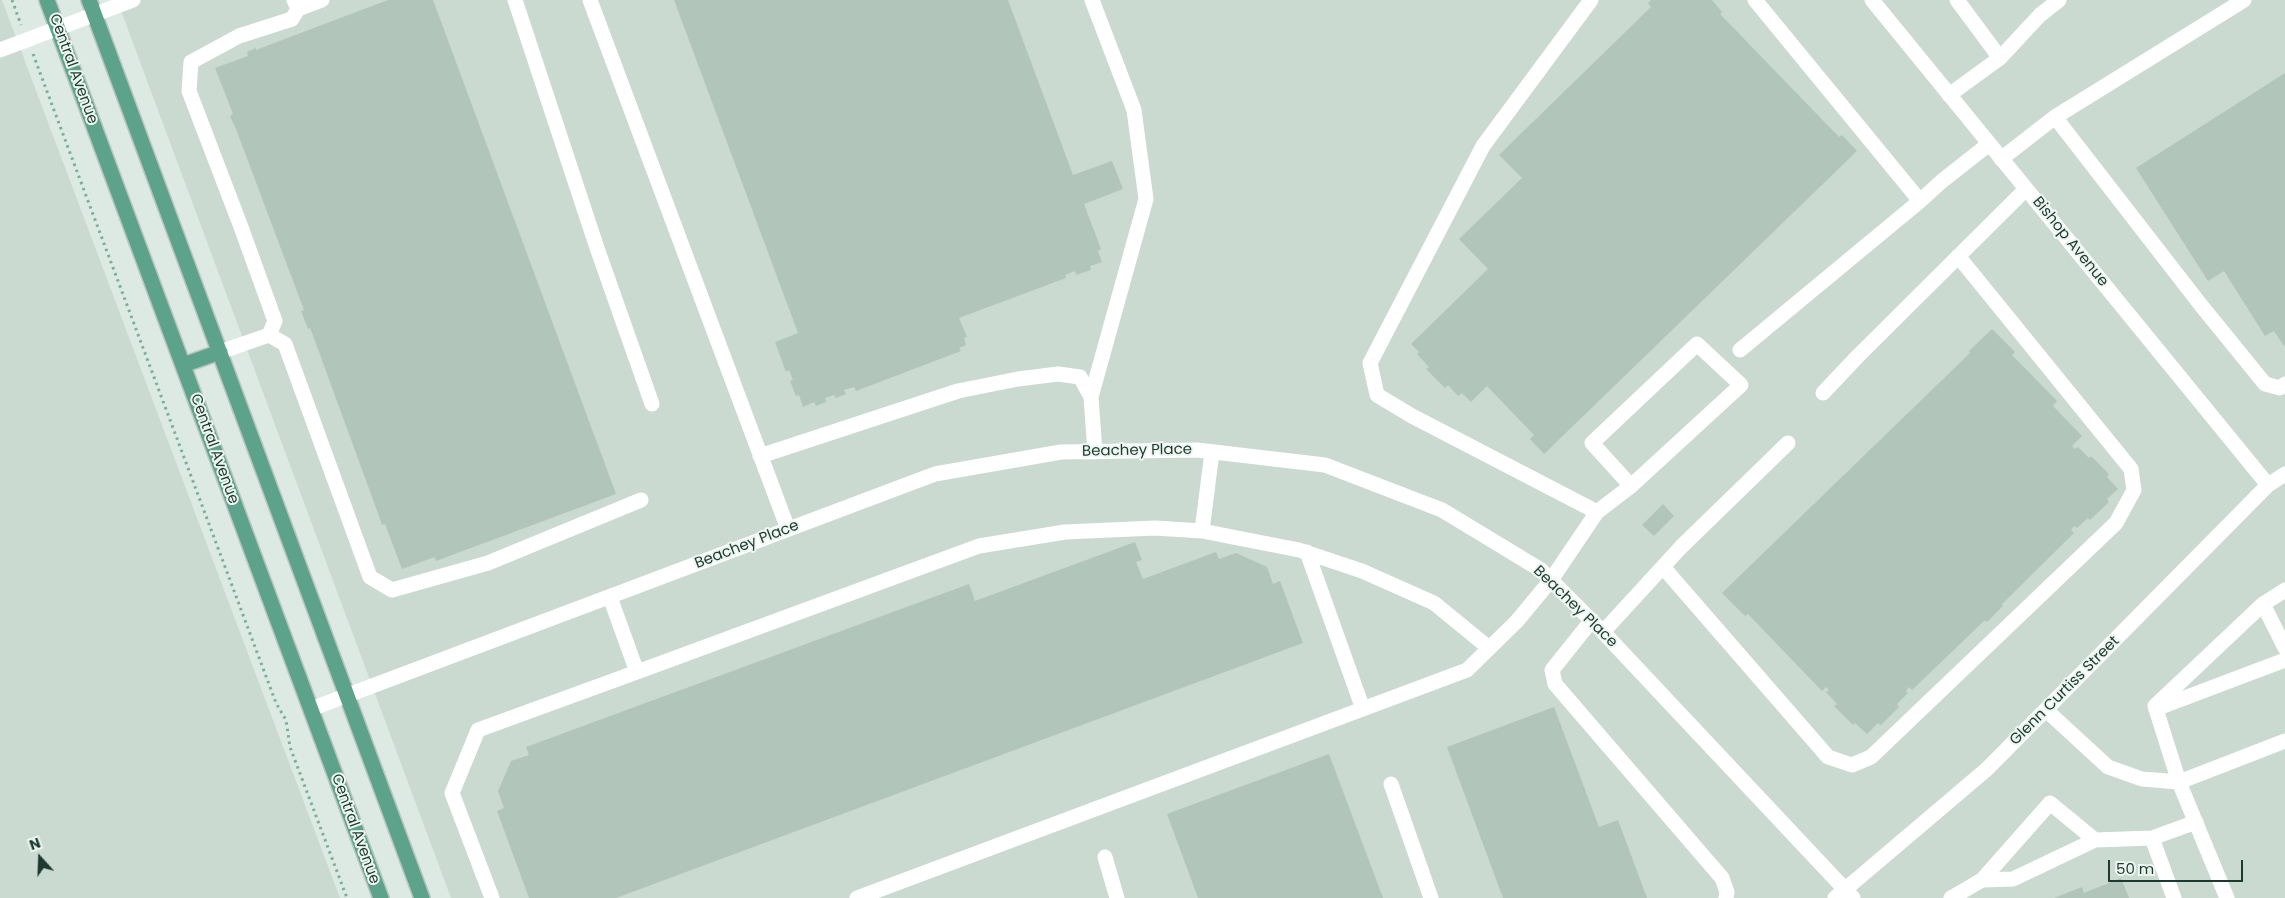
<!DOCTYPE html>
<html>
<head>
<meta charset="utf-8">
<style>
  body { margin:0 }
  #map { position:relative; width:2285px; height:898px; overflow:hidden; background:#dceae3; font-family:Poppins,sans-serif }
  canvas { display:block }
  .north { position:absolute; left:15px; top:833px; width:50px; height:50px; -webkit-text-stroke:4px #edf6f1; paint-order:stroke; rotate:340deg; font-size:14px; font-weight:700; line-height:20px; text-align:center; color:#1d3a30 }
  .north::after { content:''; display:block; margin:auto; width:18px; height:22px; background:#1d3a30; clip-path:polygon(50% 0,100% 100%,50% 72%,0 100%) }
  .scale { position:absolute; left:2108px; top:860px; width:135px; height:22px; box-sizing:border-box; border:2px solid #1d3a30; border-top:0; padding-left:6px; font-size:15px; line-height:18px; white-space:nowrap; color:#1d3a30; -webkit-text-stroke:4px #edf6f1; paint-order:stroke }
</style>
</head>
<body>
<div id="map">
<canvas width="2285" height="898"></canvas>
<div class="north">N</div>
<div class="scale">50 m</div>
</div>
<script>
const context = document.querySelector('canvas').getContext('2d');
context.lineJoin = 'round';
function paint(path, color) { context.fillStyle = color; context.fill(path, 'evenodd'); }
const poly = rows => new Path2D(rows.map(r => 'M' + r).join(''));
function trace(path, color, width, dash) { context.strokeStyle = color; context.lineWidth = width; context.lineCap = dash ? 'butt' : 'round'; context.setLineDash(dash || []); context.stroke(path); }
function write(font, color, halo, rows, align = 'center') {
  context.font = font + ' Poppins,sans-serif'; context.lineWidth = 4; context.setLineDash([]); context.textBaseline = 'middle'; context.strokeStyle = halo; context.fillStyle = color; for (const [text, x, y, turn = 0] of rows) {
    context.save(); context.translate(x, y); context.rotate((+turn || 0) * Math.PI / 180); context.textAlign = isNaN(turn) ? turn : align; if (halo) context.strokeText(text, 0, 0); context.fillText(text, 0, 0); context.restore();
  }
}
paint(poly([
  [0,0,2,0,340,898,0,898],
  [117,0,2285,0,2285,898,451,898]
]), '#cadad1');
paint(poly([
  [388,0,433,0,616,494,436,561,435,557,402,569,385,524,382,525,379,516,312,333,310,328,308,329,301,311,304,310,236,129,230,116,233,114,215,68,248,56,247,52,256,48,256,50,261,48],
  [674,0,1008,0,1073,175,1112,161,1123,189,1084,204,1101,249,1098,251,1102,262,1090,266,1091,270,1076,275,1075,271,1065,275,1066,278,959,318,967,337,964,338,966,345,959,348,961,351,856,391,854,387,844,390,846,394,836,398,834,395,825,398,826,402,816,406,814,402,803,407,799,395,796,396,790,381,793,380,789,370,786,372,775,342,798,333],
  [1651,0,1712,0,1722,12,1720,14,1839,137,1842,135,1857,151,1544,454,1530,439,1534,435,1487,386,1471,402,1462,393,1458,396,1448,385,1445,388,1426,369,1429,367,1417,354,1419,352,1411,344,1488,269,1459,239,1522,178,1499,155,1651,7,1648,3],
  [2285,73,2285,345,2284,346,2274,331,2265,336,2224,271,2208,281,2136,168],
  [1992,329,2015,352,2012,355,2057,401,2053,406,2082,436,2072,446,2075,449,2078,447,2089,458,2091,456,2109,474,2107,477,2118,489,2107,499,2109,502,2090,520,2088,518,2077,528,2074,526,2071,530,2074,533,2002,604,2003,606,1987,622,1985,620,1912,690,1909,687,1906,691,1908,693,1897,704,1899,707,1881,725,1878,723,1867,734,1855,723,1853,725,1834,706,1837,704,1826,692,1829,690,1826,687,1822,691,1748,614,1745,616,1722,593,1970,353,1969,351],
  [1663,504,1674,516,1654,536,1642,525],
  [1135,542,1142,560,1136,562,1143,579,1216,552,1219,559,1236,553,1267,567,1273,584,1280,581,1303,643,616,898,529,898,497,811,504,808,498,791,511,761,529,755,526,747,969,584,975,601],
  [1554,707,1599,827,1618,820,1647,898,1503,898,1447,747],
  [1329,754,1383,898,1198,898,1167,814],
  [2121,878,2129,898,2054,898,2082,887,2084,893]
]), '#b2c5bb');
const major = poly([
  [47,0,381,898],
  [89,0,422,898],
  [183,365,220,352]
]);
trace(major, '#bbc4c1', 18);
trace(poly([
  [12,0,21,25],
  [33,54,276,703,286,720,290,747,347,898]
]), '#7ab09a', 3, [2.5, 4]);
trace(poly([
  [515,0,597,248,652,404],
  [590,0,788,529],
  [1092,0,1134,110,1146,199,1091,397,1095,452],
  [1755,0,1920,201,1942,181,1989,144],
  [1872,0,2268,485],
  [1957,0,2000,58],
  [298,9,322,0],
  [0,50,133,0],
  [1949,95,2000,58,2040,15,2059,0],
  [2055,117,2244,0],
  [2001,159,2055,117,2200,304,2265,384,2280,388,2285,384],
  [269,335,285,344,370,577,392,590,488,563,641,500],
  [1740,350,1920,201],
  [220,352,269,335,275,321,241,227,189,91,191,62,239,36,292,19,298,9,294,0],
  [1823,393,1858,356,2026,189],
  [760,456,958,391,1018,379,1058,374,1080,377,1091,397],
  [1597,512,1631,486,1741,385,1697,344,1592,443,1631,486],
  [1202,531,1299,550,1362,571,1434,603,1489,648],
  [1307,552,1363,709],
  [1663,567,1828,757,1852,765,1871,757,2116,523,2134,490,2131,469,1958,256],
  [2285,590,2263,604,2155,706,2179,782,2285,741],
  [2263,604,2285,648],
  [1592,620,1552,670,1555,684,1722,878,1727,892,1726,898],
  [1603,632,1681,547,1788,443],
  [637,672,979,546,1065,532,1155,528,1202,531,1212,452],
  [2158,708,2285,660],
  [311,709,935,474,1061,452,1197,450,1325,465,1442,510,1541,570,1603,632,1853,898],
  [2046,710,2108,767,2142,779,2179,782,2227,898],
  [1391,784,1431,898],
  [2152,838,2196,822],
  [1105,857,1117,898],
  [1982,880,2013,879,2095,840],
  [492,898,452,793,478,730,637,672,610,597],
  [857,898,1467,670,1517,621,1551,580,1597,512,1412,416,1377,395,1370,363,1483,146,1591,0],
  [1835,898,1987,769,2268,485,2285,474],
  [1951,898,1982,880,2050,803,2095,840,2152,838,2174,898]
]), '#fff', 15);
trace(major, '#5da38b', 15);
write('15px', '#1d3a30', '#edf6f1', [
  ["Central Avenue",73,69,70],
  ["Bishop Avenue",2070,242,51],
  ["Central Avenue",214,449,70],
  ["Beachey Place",1137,451,-1],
  ["Beachey Place",747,545,-21],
  ["Beachey Place",1575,607,44],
  ["Glenn Curtiss Street",2065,691,-45],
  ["Central Avenue",355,829,70]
]);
</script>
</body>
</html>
